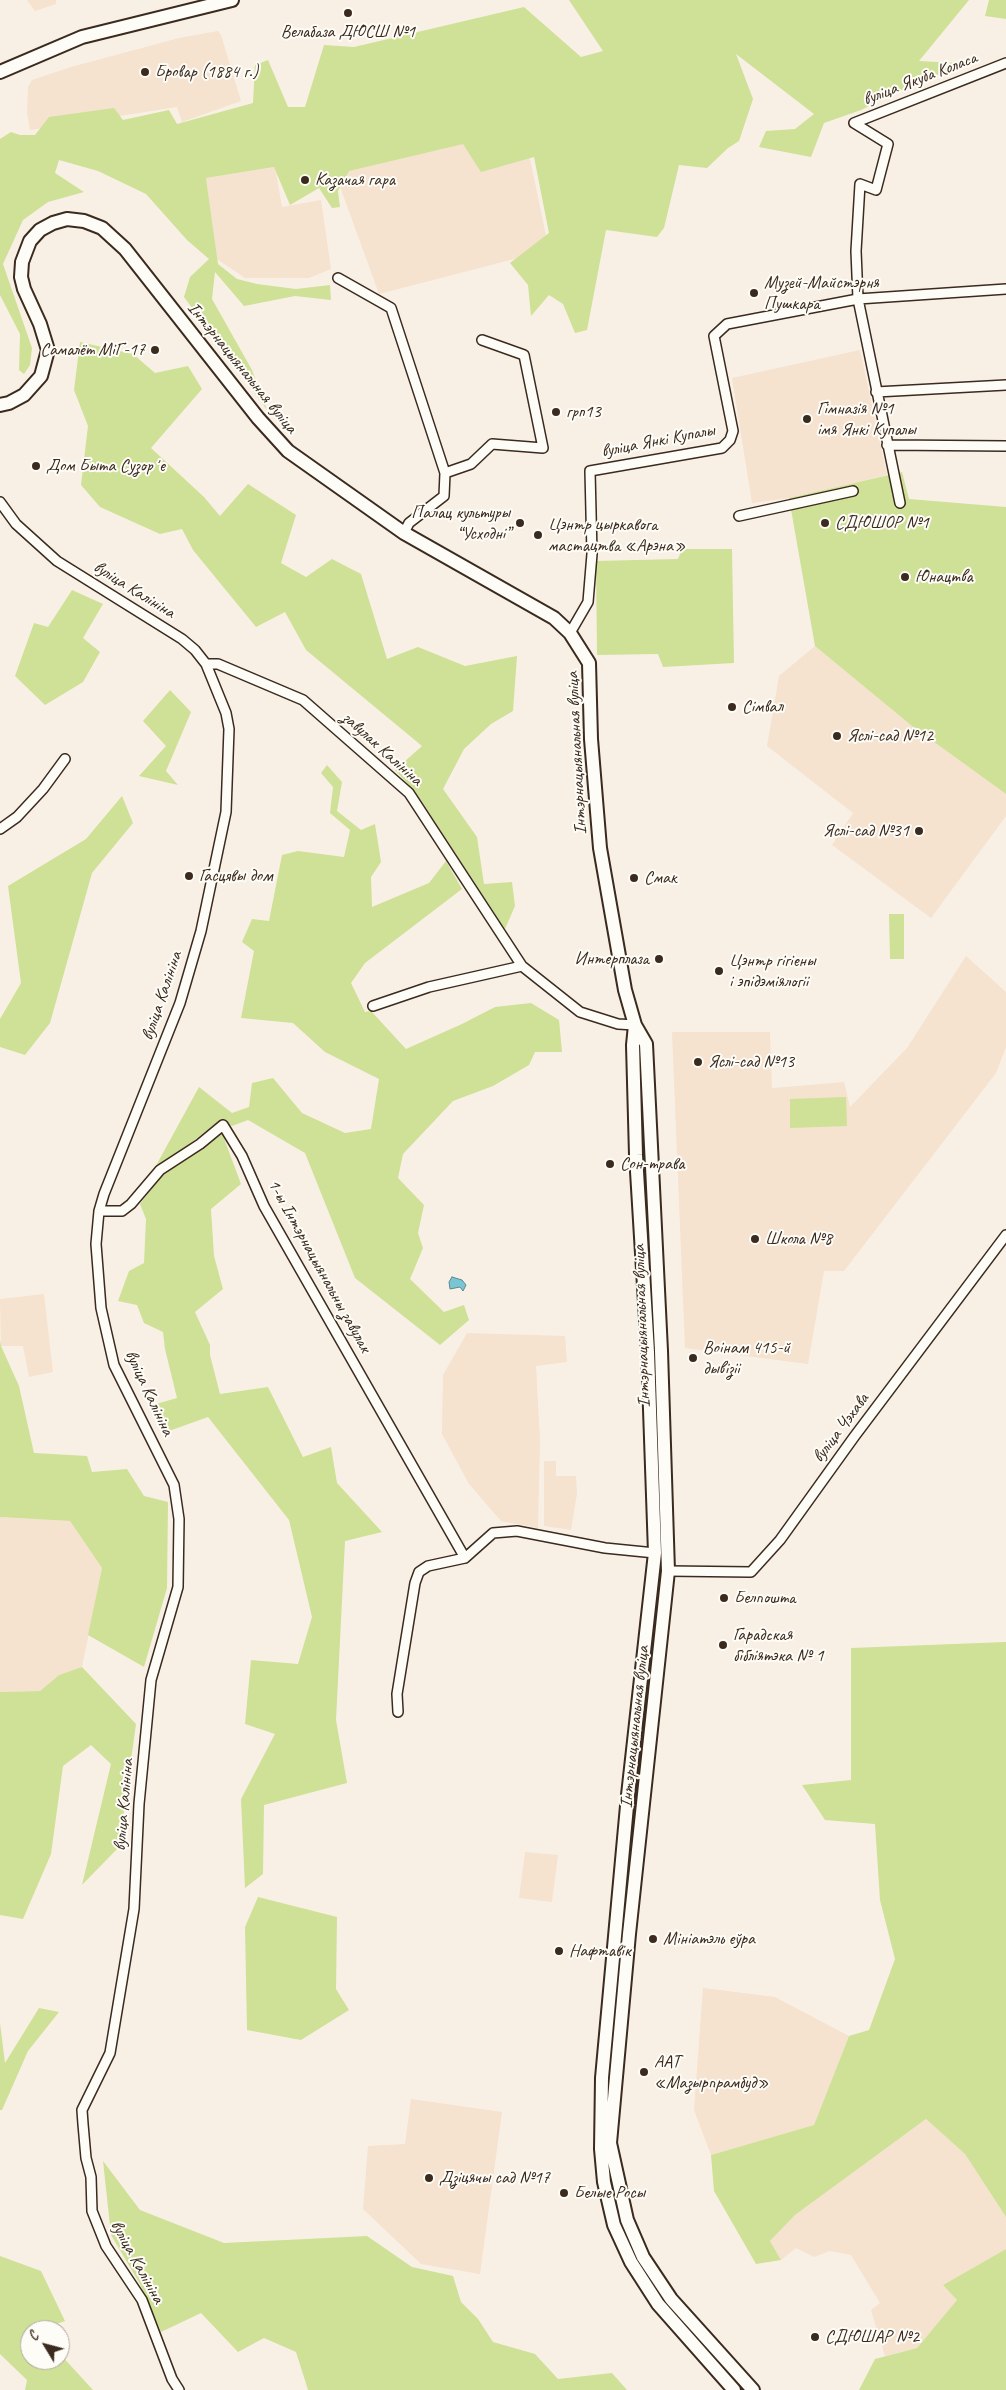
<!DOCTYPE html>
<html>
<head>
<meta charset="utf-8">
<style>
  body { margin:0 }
  #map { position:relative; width:1006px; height:2390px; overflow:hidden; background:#f9f0e5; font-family:Caveat,sans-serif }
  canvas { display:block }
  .north { position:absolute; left:20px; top:2320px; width:50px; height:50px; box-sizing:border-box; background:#fdfcf7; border:1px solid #afa8a0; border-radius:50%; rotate:307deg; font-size:14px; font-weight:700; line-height:20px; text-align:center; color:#3b2a1e }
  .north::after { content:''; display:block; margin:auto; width:18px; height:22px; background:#3b2a1e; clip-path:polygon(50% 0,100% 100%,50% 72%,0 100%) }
</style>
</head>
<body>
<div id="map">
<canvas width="1006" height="2390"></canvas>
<div class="north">С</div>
</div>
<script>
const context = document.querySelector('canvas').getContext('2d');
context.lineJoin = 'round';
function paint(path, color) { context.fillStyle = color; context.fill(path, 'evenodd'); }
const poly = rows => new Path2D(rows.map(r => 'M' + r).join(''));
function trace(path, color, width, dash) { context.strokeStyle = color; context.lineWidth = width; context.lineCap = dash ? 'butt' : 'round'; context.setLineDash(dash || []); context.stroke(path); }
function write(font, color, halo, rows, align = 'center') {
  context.font = font + ' Caveat,sans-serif'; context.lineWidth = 4; context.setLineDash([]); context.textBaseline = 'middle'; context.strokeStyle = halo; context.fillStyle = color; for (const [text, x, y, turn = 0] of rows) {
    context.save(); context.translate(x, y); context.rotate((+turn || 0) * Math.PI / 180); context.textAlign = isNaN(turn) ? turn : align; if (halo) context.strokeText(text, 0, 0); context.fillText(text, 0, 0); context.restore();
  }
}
paint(poly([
  [27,0,56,0,56,4,35,11],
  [218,31,221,35,241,101,182,122,177,107,30,130,27,113,28,87,32,80,71,67,179,38],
  [474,134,529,154,549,250,379,294,334,170],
  [275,167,282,207,321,200,331,269,309,278,245,278,217,259,206,178],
  [860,350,887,475,789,498,752,503,732,378],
  [815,646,912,726,1006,794,1006,816,931,918,832,845,853,813,767,746,779,676],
  [966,956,1006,992,1006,1047,996,1073,844,1271,824,1271,808,1364,685,1348,672,1032,770,1032,772,1088,844,1082,850,1107,907,1048],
  [44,1294,53,1372,29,1377,23,1346,1,1346,0,1299],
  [467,1333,565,1336,567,1362,536,1366,540,1441,538,1528,501,1521,469,1484,442,1434,443,1375],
  [544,1461,556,1461,556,1476,576,1476,577,1494,571,1530,544,1526],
  [0,1517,70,1521,102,1568,82,1667,59,1675,40,1691,0,1692],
  [525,1852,558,1855,552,1902,519,1898],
  [703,1988,775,1997,849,2036,814,2125,711,2155,694,2110],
  [411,2099,502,2112,480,2274,421,2264,363,2209,368,2146,405,2144],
  [926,2119,965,2154,1006,2217,1006,2249,943,2285,957,2300,917,2348,885,2356,871,2310,880,2303,851,2255,830,2251,814,2257,796,2248,781,2260,770,2241,795,2215]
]), '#f5e2cf');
paint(poly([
  [569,0,969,0,919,61,975,64,924,79,861,110,824,123,811,157,759,147,766,131,795,129,814,114,736,54,753,99,739,141,728,148,707,168,679,165,664,228,657,237,606,230,587,330,575,333,563,304,549,295,531,316,528,285,510,263,549,233,534,157,481,172,463,144,349,171,338,191,340,207,332,208,319,188,290,205,274,167,206,178,218,264,237,279,257,284,296,289,330,285,331,300,295,296,244,306,215,272,212,299,252,370,267,410,184,297,190,277,209,259,187,240,146,194,98,171,59,160,55,173,84,192,48,202,23,220,3,264,32,348,30,365,24,374,19,370,20,334,0,295,0,139,11,132,20,135,35,135,49,117,114,108,123,120,169,110,177,124,253,103,255,65,268,60,288,107,305,107,324,45,354,47,524,7,581,57,603,51],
  [989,0,1006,0,1006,19,985,16],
  [80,342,133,354,155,373,188,366,202,389,151,448,204,497,220,516,248,484,296,515,281,563,306,577,332,559,361,574,387,659,418,647,465,666,517,656,513,711,491,724,464,749,443,789,477,837,484,884,512,882,515,906,505,929,415,792,395,770,422,746,306,650,285,612,256,627,193,550,182,529,160,534,100,507,81,485,88,426,74,390],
  [902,472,909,499,1006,507,1006,794,912,726,815,646,789,498],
  [682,549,732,549,734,663,663,667,658,654,597,655,596,561,678,559],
  [72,590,103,604,83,638,100,652,83,682,45,705,15,676,34,623,48,627],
  [170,690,191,712,166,771,178,785,139,776,166,746,143,721],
  [327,765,342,782,337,811,361,830,375,824,381,862,371,877,372,907,429,883,446,861,462,889,365,963,351,983,365,1012,371,1011,406,1049,462,1024,495,1007,531,1003,559,1020,562,1052,535,1052,529,1065,493,1086,453,1101,403,1154,398,1178,424,1205,418,1233,423,1248,410,1279,444,1312,464,1305,469,1320,440,1345,355,1278,305,1153,248,1120,232,1126,219,1121,152,1173,199,1087,232,1113,249,1107,252,1083,273,1078,302,1113,345,1133,371,1129,379,1079,325,1052,293,1023,241,1018,254,951,242,942,252,919,269,921,282,855,298,851,344,857,350,830,330,813,333,787,321,773],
  [122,796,133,823,92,873,50,1023,25,1055,0,1047,0,1019,21,983,8,886,86,839],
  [889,914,904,914,904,959,890,959],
  [846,1097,847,1126,790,1128,790,1099],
  [222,1133,241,1184,211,1209,214,1256,223,1289,195,1312,210,1345,210,1355,220,1394,268,1387,303,1457,331,1447,337,1483,382,1532,345,1541,336,1720,347,1783,264,1805,263,1874,245,1888,241,1799,275,1734,245,1724,251,1660,298,1664,312,1617,289,1520,208,1417,169,1431,156,1404,177,1398,165,1349,163,1332,144,1323,137,1305,118,1301,129,1271,144,1263,146,1219,140,1204,162,1175],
  [0,1339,1,1346,19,1386,34,1453,87,1456,92,1472,127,1469,144,1496,168,1502,167,1588,144,1667,88,1635,102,1568,70,1521,0,1517],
  [1006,1642,1006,2217,965,2154,926,2119,795,2215,770,2241,781,2260,756,2264,714,2191,711,2155,814,2125,849,2036,869,2030,895,1959,880,1900,875,1824,825,1820,802,1785,851,1780,851,1648],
  [82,1667,136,1724,119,1847,82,1885,111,1764,91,1745,63,1766,51,1854,23,1919,0,1915,0,1692,40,1691,59,1675],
  [258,1897,337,1917,336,1989,349,2010,301,2040,247,2030,245,1927],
  [39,2008,59,2012,28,2051,2,2110,0,2110,0,2023,5,2063],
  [103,2161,140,2210,224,2243,367,2236,412,2267,453,2276,461,2302,478,2319,493,2342,535,2354,558,2379,612,2373,627,2390,308,2390,296,2352,264,2338,238,2352,201,2313,161,2332,140,2284,111,2235],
  [1006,2249,1006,2390,859,2390,875,2359,917,2348,957,2300,943,2285],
  [0,2256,41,2271,65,2321,40,2330,30,2330,30,2360,60,2360,60,2354,93,2390,25,2390,27,2380,0,2354]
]), '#cee196');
const water = poly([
  [452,1277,462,1280,466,1285,463,1291,460,1287,450,1289,449,1282,452,1277]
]);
paint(water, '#78c5d6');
trace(water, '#60878c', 1);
const street = poly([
  [338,278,391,308,445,473,444,496,409,523,404,533],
  [876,392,1006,385],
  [887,445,1006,446],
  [445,473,471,464,492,444,543,448,524,355,482,340],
  [0,502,16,524,57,561,182,639,195,650,206,664,226,713,229,729,226,812,201,931,180,1003,104,1194,99,1211,96,1244,101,1308,114,1365,174,1485,179,1519,178,1587,151,1680,139,1804,134,1909,110,2053,82,2110,83,2124,86,2158,91,2177,92,2211,106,2246,142,2300,172,2379,179,2390],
  [900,503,858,299,856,251,860,184,876,190,888,144,854,123,1006,63],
  [739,516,853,491],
  [570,633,588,602,592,554,590,471,722,448,730,440,733,431,714,336,727,324,858,299,1006,289],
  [206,664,218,664,303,700,409,793,522,966,580,1012,618,1024,635,1025],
  [0,829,17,817,43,789,65,759],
  [373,1006,429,987,522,966],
  [99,1211,122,1211,131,1204,160,1170,200,1144,223,1125,242,1156,264,1206,465,1558,428,1566,419,1572,415,1583,397,1694,398,1712],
  [465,1558,493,1533,517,1531,605,1548,655,1553],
  [668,1571,751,1572,780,1540,854,1437,1006,1235]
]);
const secondary = poly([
  [0,72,82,37,232,0],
  [0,405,9,403,24,395,41,376,48,350,40,324,24,289,21,277,22,262,30,241,40,230,53,223,67,219,84,221,102,228,125,249,258,418,288,451,404,533,554,618,570,633,589,663,591,739,600,848,625,990,635,1025,633,1045,636,1155,648,1352,655,1553,628,1795,602,2078,601,2149,604,2182,614,2225,631,2262,658,2304,734,2390],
  [635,1025,646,1044,661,1351,668,1571,629,1934,610,2143,627,2220,643,2257,671,2299,753,2390]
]);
trace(street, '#3b2a1e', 12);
trace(secondary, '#3b2a1e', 16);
trace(street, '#fdfcf7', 9);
trace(secondary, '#fdfcf7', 12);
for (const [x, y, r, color] of [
  [348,13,5,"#3b2a1e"],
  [145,72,5,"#3b2a1e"],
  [305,180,5,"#3b2a1e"],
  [754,293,5,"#3b2a1e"],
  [155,350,5,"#3b2a1e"],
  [556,412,5,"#3b2a1e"],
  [807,419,5,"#3b2a1e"],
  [36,466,5,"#3b2a1e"],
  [520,523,5,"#3b2a1e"],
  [825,523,5,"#3b2a1e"],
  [538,535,5,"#3b2a1e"],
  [905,577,5,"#3b2a1e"],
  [732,707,5,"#3b2a1e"],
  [837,736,5,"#3b2a1e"],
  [919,831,5,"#3b2a1e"],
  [189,876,5,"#3b2a1e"],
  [634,878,5,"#3b2a1e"],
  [659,959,5,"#3b2a1e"],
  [719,971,5,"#3b2a1e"],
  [698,1062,5,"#3b2a1e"],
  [610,1164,5,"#3b2a1e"],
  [755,1239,5,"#3b2a1e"],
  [693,1358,5,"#3b2a1e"],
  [724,1598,5,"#3b2a1e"],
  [723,1645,5,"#3b2a1e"],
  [653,1939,5,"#3b2a1e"],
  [559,1951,5,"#3b2a1e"],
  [644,2072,5,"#3b2a1e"],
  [429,2178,5,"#3b2a1e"],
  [564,2193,5,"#3b2a1e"],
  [815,2337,5,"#3b2a1e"]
]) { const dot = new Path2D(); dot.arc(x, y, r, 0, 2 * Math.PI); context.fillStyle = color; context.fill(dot); trace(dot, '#fdfcf7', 2); }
write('18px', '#3b2a1e', '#fdfcf7', [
  ["Велабаза ДЮСШ №1",348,32,"center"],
  ["Бровар (1884 г.)",155,72],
  ["Казачая гара",315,180],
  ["Музей-Майстэрня",764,283],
  ["Пушкара",764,304],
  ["Самалёт МіГ-17",145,350,"right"],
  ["Гімназія №1",817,409],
  ["імя Янкі Купалы",817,430],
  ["грп13",566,412],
  ["Дом Быта Сузорʼе",46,466],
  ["Палац культуры",510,513,"right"],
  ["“Усходні”",510,534,"right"],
  ["СДЮШОР №1",835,523],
  ["Цэнтр цыркавога",548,525],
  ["мастацтва «Арэна»",548,546],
  ["Юнацтва",915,577],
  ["Сімвал",742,707],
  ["Яслі-сад №12",847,736],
  ["Яслі-сад №31",909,831,"right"],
  ["Гасцявы дом",199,876],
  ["Смак",644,878],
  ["Интерплаза",649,959,"right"],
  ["Цэнтр гігіены",729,961],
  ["і эпідэміялогіі",729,982],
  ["Яслі-сад №13",708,1062],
  ["Сон-трава",620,1164],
  ["Школа №8",765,1239],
  ["Воінам 415-й",703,1348],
  ["дывізіі",703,1369],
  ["Белпошта",734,1598],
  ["Гарадская",733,1635],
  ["бібліятэка № 1",733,1656],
  ["Мініатэль еўра",663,1939],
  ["Нафтавік",569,1951],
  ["ААТ",654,2062],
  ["«Мазырпрамбуд»",654,2083],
  ["Дзіцячы сад №17",439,2178],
  ["Белые Росы",574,2193],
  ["СДЮШАР №2",825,2337]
], 'left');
write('18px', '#3b2a1e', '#fdfcf7', [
  ["вуліца Якуба Коласа",920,79,-21],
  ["Інтэрнацыянальная вуліца",242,368,51],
  ["вуліца Янкі Купалы",658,441,-11],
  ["вуліца Калініна",134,590,32],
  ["завулак Калініна",382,749,42],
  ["Інтэрнацыянальная вуліца",577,753,-93],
  ["вуліца Калініна",162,996,-71],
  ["1-ы Інтэрнацыянальны завулак",319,1266,61],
  ["Інтэрнацыянальная вуліца",642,1326,-92],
  ["вуліца Калініна",149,1393,65],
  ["вуліца Чэхава",841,1428,-53],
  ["Інтэрнацыянальная вуліца",635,1727,-84],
  ["вуліца Калініна",124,1805,-85],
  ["вуліца Калініна",137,2262,61]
]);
</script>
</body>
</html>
